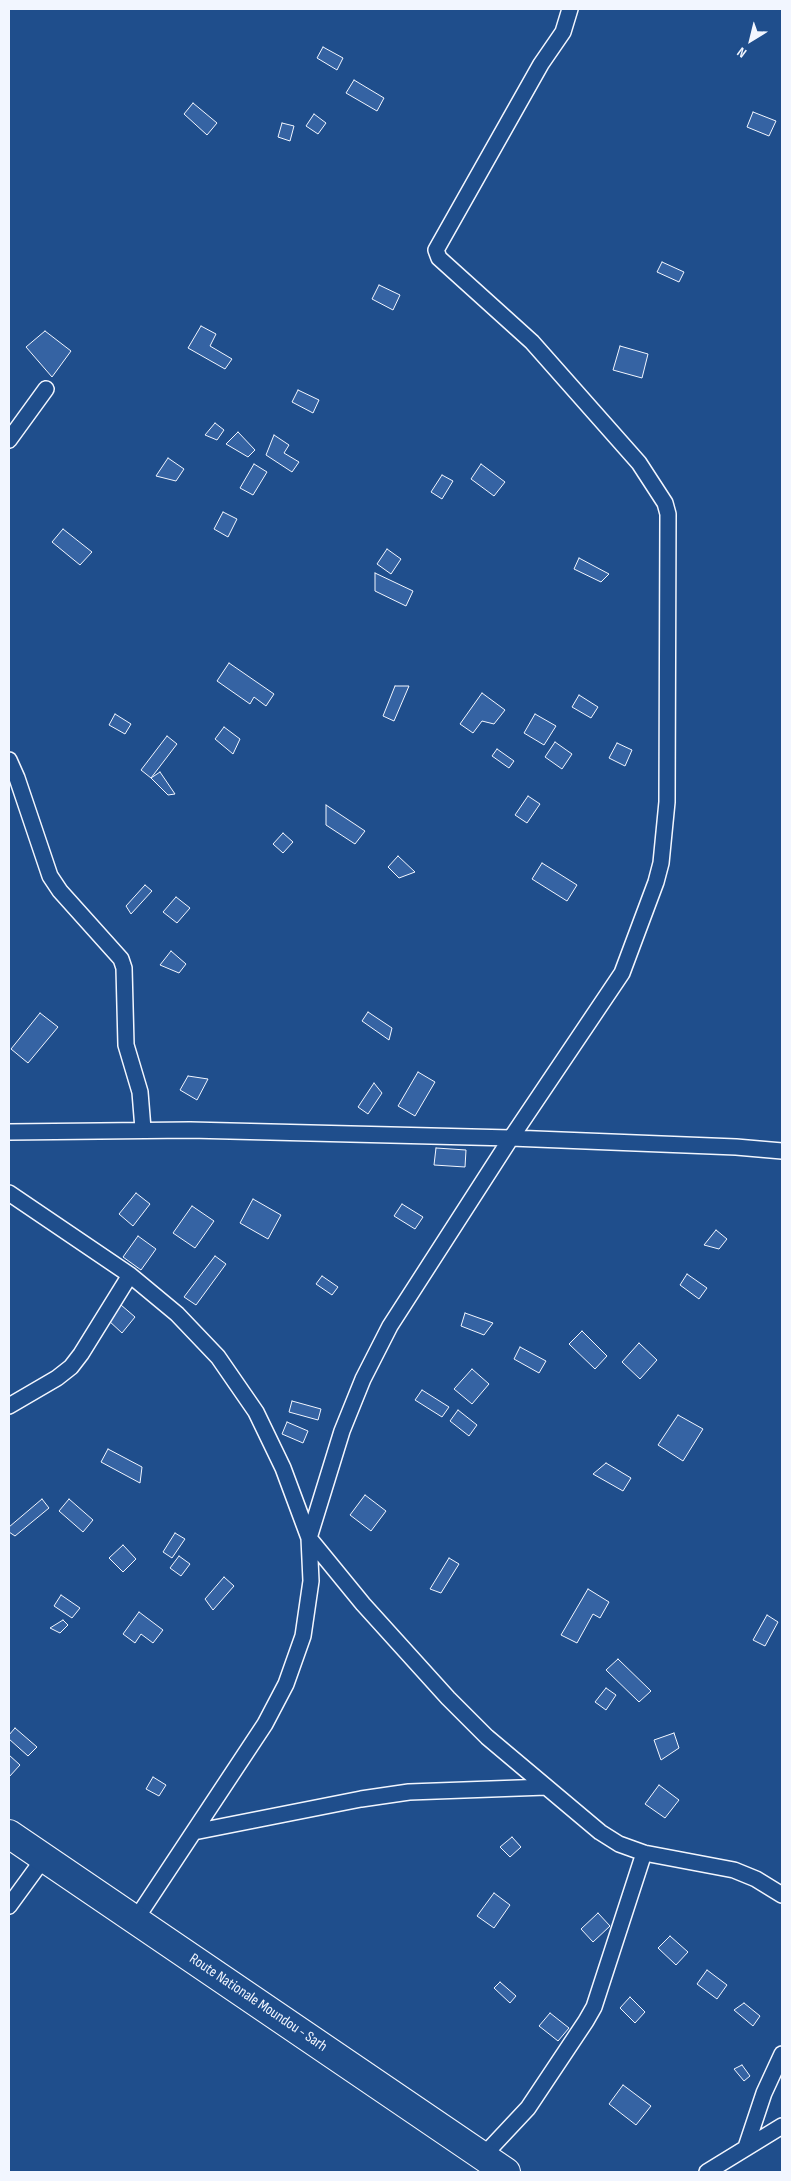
<!DOCTYPE html>
<html>
<head>
<meta charset="utf-8">
<style>
  body { margin:0 }
  #map { position:relative; width:791px; height:2181px; overflow:hidden; background:#1f4e8c; font-family:"Sofia Sans Condensed",sans-serif }
  canvas { display:block }
  .frame { position:absolute; inset:0; border:10px solid #f2f6ff; pointer-events:none }
  .north { position:absolute; left:726px; top:15px; width:50px; height:50px; -webkit-text-stroke:4px #1f4e8c; paint-order:stroke; rotate:216deg; font-size:14px; font-weight:700; line-height:20px; text-align:center; color:#f2f6ff }
  .north::after { content:''; display:block; margin:auto; width:18px; height:22px; background:#f2f6ff; clip-path:polygon(50% 0,100% 100%,50% 72%,0 100%) }
</style>
</head>
<body>
<div id="map">
<canvas width="791" height="2181"></canvas>
<div class="frame"></div>
<div class="north">N</div>
</div>
<script>
const context = document.querySelector('canvas').getContext('2d');
context.lineJoin = 'round';
function paint(path, color) { context.fillStyle = color; context.fill(path, 'evenodd'); }
const poly = rows => new Path2D(rows.map(r => 'M' + r).join(''));
function trace(path, color, width, dash) { context.strokeStyle = color; context.lineWidth = width; context.lineCap = dash ? 'butt' : 'round'; context.setLineDash(dash || []); context.stroke(path); }
function write(font, color, halo, rows, align = 'center') {
  context.font = font + ' "Sofia Sans Condensed",sans-serif'; context.lineWidth = 4; context.setLineDash([]); context.textBaseline = 'middle'; context.strokeStyle = halo; context.fillStyle = color; for (const [text, x, y, turn = 0] of rows) {
    context.save(); context.translate(x, y); context.rotate((+turn || 0) * Math.PI / 180); context.textAlign = isNaN(turn) ? turn : align; if (halo) context.strokeText(text, 0, 0); context.fillText(text, 0, 0); context.restore();
  }
}
const building = poly([
  [323,47,343,58,337,70,317,58,323,47],
  [354,80,384,98,377,111,346,93,354,80],
  [193,103,217,123,207,135,184,114,193,103],
  [753,112,776,121,769,136,747,127,753,112],
  [314,114,326,123,318,134,306,126,314,114],
  [282,123,294,126,290,141,278,137,282,123],
  [662,262,684,272,679,282,657,272,662,262],
  [379,285,400,295,393,310,372,299,379,285],
  [201,326,216,334,210,346,232,359,225,369,188,348,201,326],
  [45,331,71,351,52,377,26,347,45,331],
  [620,346,648,354,642,378,613,370,620,346],
  [298,390,319,400,313,413,292,402,298,390],
  [215,423,224,430,217,440,205,435,215,423],
  [238,432,255,450,248,457,226,444,238,432],
  [274,435,289,445,284,453,299,462,292,472,266,455,274,435],
  [168,458,184,469,176,481,156,476,168,458],
  [254,464,267,472,253,495,240,488,254,464],
  [481,464,505,482,494,496,471,479,481,464],
  [442,475,453,481,442,499,431,492,442,475],
  [223,512,237,519,228,537,214,529,223,512],
  [63,529,92,552,80,565,52,542,63,529],
  [387,549,401,559,391,574,377,564,387,549],
  [579,558,609,574,601,582,574,569,579,558],
  [375,573,413,591,406,606,375,591,375,573],
  [229,663,274,694,266,706,254,697,250,704,217,681,229,663],
  [395,686,409,686,394,721,383,716,395,686],
  [482,693,505,710,494,724,482,721,473,733,460,724,482,693],
  [579,695,598,707,591,718,572,707,579,695],
  [115,714,131,724,125,734,109,725,115,714],
  [535,714,556,726,544,745,524,733,535,714],
  [224,727,240,739,233,754,215,739,224,727],
  [167,736,177,744,151,778,141,770,167,736],
  [555,742,572,754,562,769,545,757,555,742],
  [617,743,632,750,625,766,609,758,617,743],
  [497,749,514,761,509,768,492,756,497,749],
  [160,772,175,794,168,795,151,778,160,772],
  [528,796,540,804,527,823,515,815,528,796],
  [326,805,365,831,355,844,326,825,326,805],
  [283,833,293,842,283,853,273,844,283,833],
  [398,856,415,872,399,878,388,867,398,856],
  [542,863,577,885,567,901,532,879,542,863],
  [145,885,152,891,131,914,126,906,145,885],
  [176,897,190,908,177,923,163,912,176,897],
  [171,951,186,964,179,973,160,965,171,951],
  [368,1012,392,1028,389,1040,362,1021,368,1012],
  [40,1013,58,1027,28,1063,11,1049,40,1013],
  [418,1072,435,1082,415,1116,398,1106,418,1072],
  [188,1076,208,1079,197,1100,180,1090,188,1076],
  [374,1083,382,1093,368,1114,358,1107,374,1083],
  [436,1148,466,1150,465,1167,434,1165,436,1148],
  [136,1193,150,1204,133,1226,119,1214,136,1193],
  [253,1199,281,1215,268,1239,240,1223,253,1199],
  [402,1204,423,1217,415,1229,394,1216,402,1204],
  [192,1206,214,1221,195,1248,173,1233,192,1206],
  [716,1230,727,1239,719,1249,704,1245,716,1230],
  [138,1236,156,1249,141,1270,123,1257,138,1236],
  [215,1256,226,1264,196,1305,184,1297,215,1256],
  [687,1274,707,1288,699,1299,680,1285,687,1274],
  [322,1276,338,1287,332,1295,316,1284,322,1276],
  [121,1305,135,1317,122,1333,108,1320,121,1305],
  [465,1313,493,1323,484,1335,461,1326,465,1313],
  [582,1331,607,1356,595,1369,569,1344,582,1331],
  [639,1343,657,1360,640,1379,622,1362,639,1343],
  [520,1347,546,1361,539,1373,514,1359,520,1347],
  [472,1369,489,1384,472,1404,454,1389,472,1369],
  [422,1390,449,1407,442,1417,415,1400,422,1390],
  [292,1401,321,1409,318,1420,289,1412,292,1401],
  [458,1410,477,1425,469,1436,450,1421,458,1410],
  [678,1415,703,1429,683,1461,658,1445,678,1415],
  [287,1422,308,1431,303,1443,282,1434,287,1422],
  [108,1449,142,1467,140,1483,101,1462,108,1449],
  [606,1463,631,1478,623,1491,593,1474,606,1463],
  [365,1495,386,1511,371,1531,350,1515,365,1495],
  [42,1499,49,1508,15,1536,9,1532,9,1527,42,1499],
  [69,1499,93,1520,83,1532,59,1511,69,1499],
  [175,1533,185,1539,172,1558,163,1552,175,1533],
  [123,1545,136,1559,123,1572,109,1558,123,1545],
  [179,1556,190,1564,181,1576,170,1568,179,1556],
  [449,1558,459,1564,441,1593,430,1589,449,1558],
  [224,1577,234,1586,213,1610,205,1599,224,1577],
  [588,1589,609,1602,600,1618,593,1614,577,1643,561,1635,588,1589],
  [61,1595,80,1608,72,1618,54,1606,61,1595],
  [139,1612,163,1630,153,1643,141,1634,135,1643,123,1634,139,1612],
  [767,1615,778,1622,765,1646,753,1640,767,1615],
  [63,1620,68,1625,60,1633,50,1628,63,1620],
  [618,1659,651,1691,639,1702,606,1670,618,1659],
  [606,1688,616,1695,606,1710,595,1702,606,1688],
  [15,1728,37,1747,28,1756,9,1739,9,1735,15,1728],
  [674,1733,679,1748,661,1760,654,1740,674,1733],
  [9,1755,20,1765,9,1777,9,1755],
  [153,1777,166,1785,159,1796,146,1789,153,1777],
  [659,1785,679,1800,665,1818,645,1804,659,1785],
  [512,1837,521,1847,510,1857,500,1847,512,1837],
  [494,1893,510,1905,494,1928,477,1916,494,1893],
  [598,1913,610,1926,593,1942,581,1929,598,1913],
  [670,1936,688,1952,676,1965,658,1948,670,1936],
  [707,1970,727,1985,717,1999,697,1984,707,1970],
  [500,1982,516,1996,510,2003,494,1988,500,1982],
  [630,1997,645,2012,635,2023,620,2008,630,1997],
  [744,2003,760,2016,753,2026,734,2010,744,2003],
  [550,2013,569,2028,558,2041,539,2026,550,2013],
  [742,2065,750,2076,744,2081,734,2069,742,2065],
  [623,2085,651,2106,636,2125,609,2104,623,2085]
]);
paint(building, '#3563a3');
trace(building, '#f2f6ff', 1);
const street = poly([
  [9,440,46,389],
  [9,760,17,778,50,876,60,891,121,959,124,968,126,1045,140,1092,143,1129],
  [9,1132,190,1130,511,1138,736,1147,782,1151],
  [9,1193,130,1275,177,1314,218,1357,256,1412,283,1468,309,1538,311,1581,303,1636,286,1684,265,1724,136,1919],
  [9,1406,57,1378,71,1367,81,1354,130,1275],
  [309,1538,342,1431,363,1379,390,1326,511,1138,622,973,656,882,661,863,667,802,668,514,665,503,639,463,532,342,439,258,436,250,541,64,563,32,570,9],
  [309,1538,363,1604,448,1698,487,1737,600,1832,619,1844,644,1853,734,1870,756,1879,782,1895],
  [194,1832,361,1799,409,1792,546,1787],
  [9,1906,44,1858],
  [746,2147,764,2093,782,2054],
  [483,2156,528,2108,586,2021,594,2007,644,1853],
  [707,2172,782,2126]
]);
const highway = poly([
  [9,1834,506,2172]
]);
trace(street, '#f2f6ff', 18);
trace(highway, '#f2f6ff', 30);
trace(street, '#1f4e8c', 15);
trace(highway, '#1f4e8c', 28);
write('15px', '#f2f6ff', '#1f4e8c', [
  ["Route Nationale Moundou - Sarh",258,2003,34]
]);
</script>
</body>
</html>
